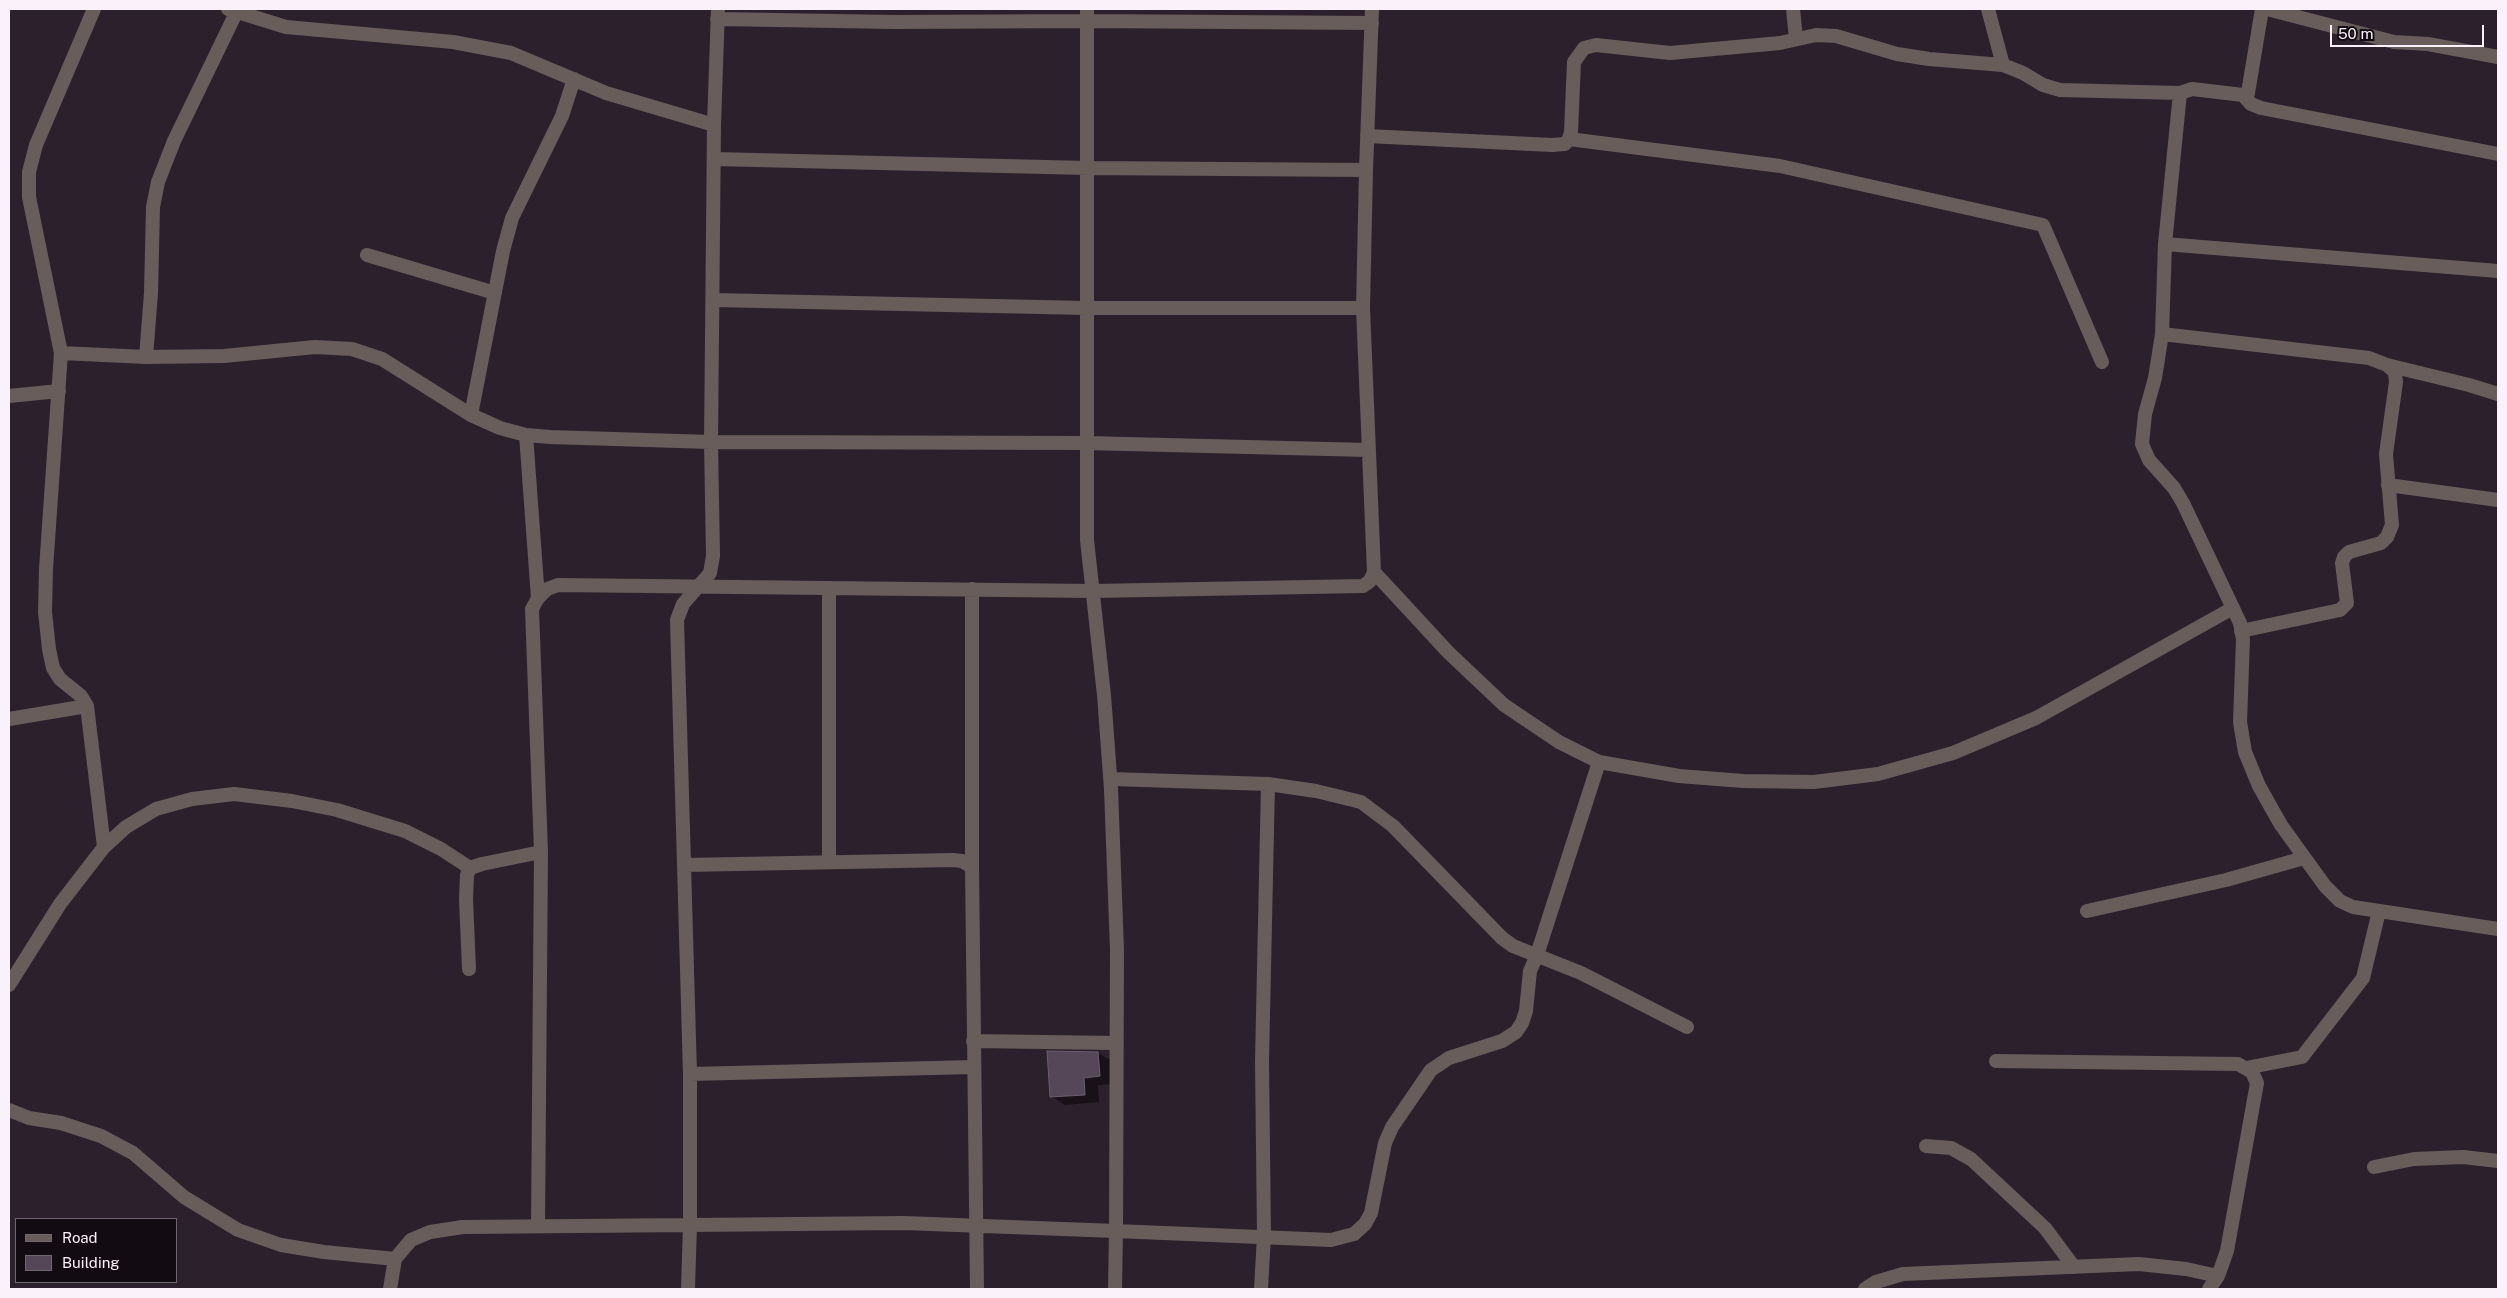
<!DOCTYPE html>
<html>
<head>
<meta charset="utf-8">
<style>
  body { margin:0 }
  #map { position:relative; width:2507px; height:1298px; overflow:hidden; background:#2d202d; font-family:"Public Sans",sans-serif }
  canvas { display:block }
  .frame { position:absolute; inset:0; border:10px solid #faf1fa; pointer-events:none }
  .legend { position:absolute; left:15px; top:1218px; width:162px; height:65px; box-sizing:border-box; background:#120c12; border:1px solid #6f686f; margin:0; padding:6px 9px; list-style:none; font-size:15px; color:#faf1fa }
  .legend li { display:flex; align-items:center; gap:10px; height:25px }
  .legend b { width:25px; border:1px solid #6f686f }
  .scale { position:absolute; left:2330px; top:25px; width:154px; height:22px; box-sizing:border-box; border:2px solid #faf1fa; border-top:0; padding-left:6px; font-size:15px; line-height:18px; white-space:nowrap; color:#faf1fa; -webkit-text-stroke:4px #120c12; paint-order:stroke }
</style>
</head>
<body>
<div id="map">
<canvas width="2507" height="1298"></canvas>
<div class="frame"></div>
<ul class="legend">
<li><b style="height:6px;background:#685d5b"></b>Road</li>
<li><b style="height:14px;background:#554757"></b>Building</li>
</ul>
<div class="scale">50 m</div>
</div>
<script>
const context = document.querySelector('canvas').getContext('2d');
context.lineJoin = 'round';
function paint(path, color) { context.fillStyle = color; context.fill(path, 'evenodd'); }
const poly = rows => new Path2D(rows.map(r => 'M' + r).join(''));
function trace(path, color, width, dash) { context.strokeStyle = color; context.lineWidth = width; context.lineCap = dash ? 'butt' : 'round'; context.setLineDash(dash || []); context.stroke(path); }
paint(poly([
  [1098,1053,1112,1061,1114,1084,1098,1085,1099,1102,1065,1105,1051,1096]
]), '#0007');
const building = poly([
  [1047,1051,1098,1052,1100,1076,1084,1078,1085,1095,1050,1097,1047,1051]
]);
paint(building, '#554757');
trace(building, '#6d5e6f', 1);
trace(poly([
  [94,9,36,145,29,172,29,197,61,353,46,569,45,612,49,649,53,668,60,679,81,696,87,706,104,847],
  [228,9,286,27,453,42,511,53,606,93,714,125],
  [1087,9,1087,540,1104,695,1111,789,1117,950,1116,1231,1331,1240,1354,1234,1365,1224,1371,1213,1385,1143,1392,1127,1431,1070,1449,1058,1502,1041,1516,1032,1522,1023,1526,1011,1530,971,1537,955,1599,762],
  [1793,9,1796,39],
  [1988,9,2003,65],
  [2262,9,2248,93,2243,95,2192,89,2180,93,2165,244,2162,334,2155,378,2145,414,2142,444,2149,460,2174,488,2183,503,2240,623,2243,639,2240,722,2245,752,2259,786,2281,825,2325,886,2340,901,2353,907,2498,929],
  [2267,9,2394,42,2428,44,2498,57],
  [717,19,894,22,1088,21,1372,23],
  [2243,95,2251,104,2261,108,2498,154],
  [1367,136,1552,145,1565,144,1569,139,1571,132,1574,62,1584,48,1596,45,1670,53,1780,43,1816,35,1836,36,1897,54,1929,59,2003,65,2023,73,2043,85,2060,90,2180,93],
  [1569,139,1780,166,2043,225,2102,362],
  [714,159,1087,168,1366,170],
  [2165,244,2498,271],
  [367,255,495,293],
  [714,300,1086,308,1363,308],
  [2162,334,2369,358,2387,365,2395,372,2396,382,2386,454,2392,525,2387,537,2381,543,2349,552,2344,557,2342,563,2347,603,2340,610,2241,631],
  [61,353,146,357,224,356,315,347,352,349,382,359,471,415,500,428,526,435,550,437,711,442,1086,443,1368,450],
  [146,357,151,293,153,207,158,182,174,141,236,13],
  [2387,365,2469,385,2498,394],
  [9,396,59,391],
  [471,415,503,251,512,218,562,116,574,79],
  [526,435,538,598],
  [2388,485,2498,500],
  [1374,572,1448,652,1504,705,1559,742,1599,762,1679,776,1743,781,1814,782,1878,774,1953,753,2036,718,2233,608],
  [9,719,87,706],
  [1111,779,1268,784,1316,791,1361,802,1393,826,1502,938,1513,946,1581,973,1687,1027],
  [829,862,829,588],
  [684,865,953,860,962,861,972,867,977,1289],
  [972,867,972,589],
  [2087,911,2226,880,2304,858],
  [469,969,466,899,467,875,470,868,482,864,541,852],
  [9,985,60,904,104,847,126,827,156,809,192,799,234,794,292,801,337,810,405,831,441,849,470,868],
  [973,1041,1116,1043],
  [1996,1061,2238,1064,2252,1072,2257,1083,2227,1251,2218,1276,2209,1289],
  [2246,1068,2302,1057,2363,978,2379,911],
  [690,1074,974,1067],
  [9,1110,29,1118,61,1123,101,1136,133,1153,184,1197,238,1230,281,1245,324,1252,395,1259],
  [1926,1146,1951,1148,1971,1159,2045,1228,2074,1267],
  [2374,1167,2414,1159,2463,1157,2498,1161],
  [538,1225,541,852,532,609,538,598,547,589,558,585,1093,591,1363,586,1370,581,1374,572,1363,308,1366,170,1372,9],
  [390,1289,395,1259,411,1240,430,1232,463,1227,690,1225,690,1074,677,620,683,604,710,573,713,556,711,442,714,125,718,9],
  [688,1289,690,1225,904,1223,1116,1231,1115,1289],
  [1261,1289,1264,1236,1262,1061,1268,784],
  [1865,1289,1876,1282,1903,1274,2139,1264,2186,1269,2218,1276]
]), '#685d5b', 14);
</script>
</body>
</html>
